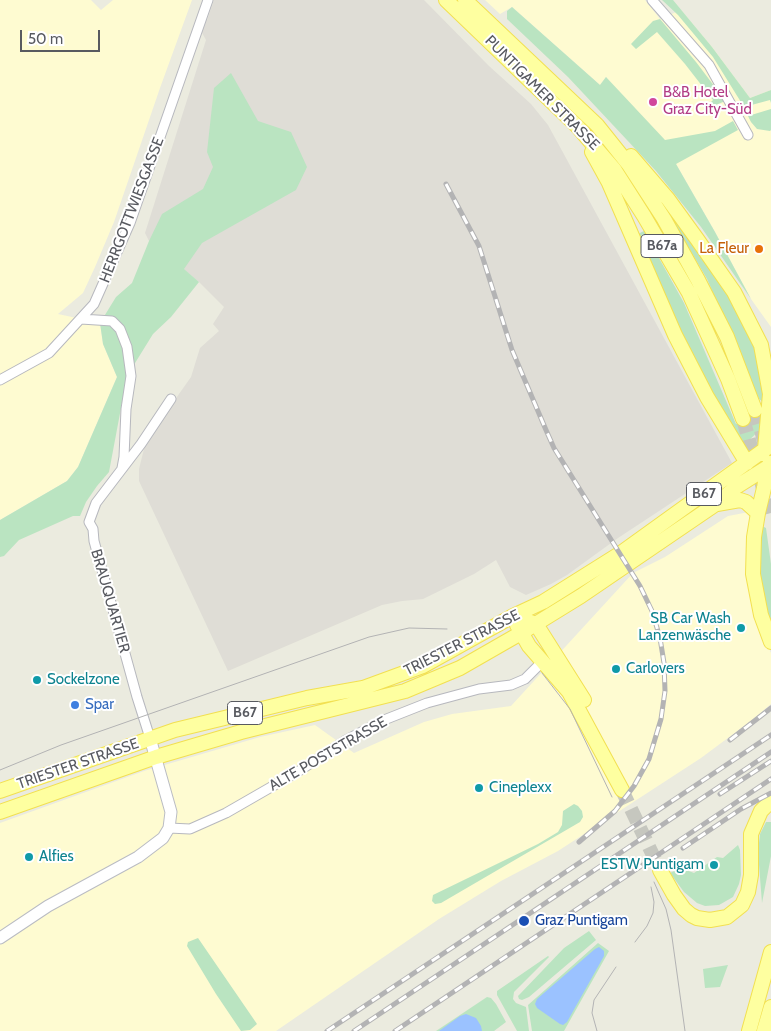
<!DOCTYPE html>
<html>
<head>
<meta charset="utf-8">
<style>
  body { margin:0 }
  #map { position:relative; width:771px; height:1031px; overflow:hidden; background:#ebebdf; font-family:Cabin,sans-serif }
  canvas { display:block }
  .scale { position:absolute; left:20px; top:30px; width:80px; height:22px; box-sizing:border-box; border:2px solid #585a60; border-top:0; padding-left:6px; font-size:15px; line-height:18px; white-space:nowrap; color:#585a60; -webkit-text-stroke:4px #fff; paint-order:stroke }
</style>
</head>
<body>
<div id="map">
<canvas width="771" height="1031"></canvas>
<div class="scale">50 m</div>
</div>
<script>
const context = document.querySelector('canvas').getContext('2d');
context.lineJoin = 'round';
function paint(path, color) { context.fillStyle = color; context.fill(path, 'evenodd'); }
const poly = rows => new Path2D(rows.map(r => 'M' + r).join(''));
function trace(path, color, width, dash) { context.strokeStyle = color; context.lineWidth = width; context.lineCap = dash ? 'butt' : 'round'; context.setLineDash(dash || []); context.stroke(path); }
function write(font, color, halo, rows, align = 'center') {
  context.font = font + ' Cabin,sans-serif'; context.lineWidth = 4; context.setLineDash([]); context.textBaseline = 'middle'; context.strokeStyle = halo; context.fillStyle = color; for (const [text, x, y, turn = 0] of rows) {
    context.save(); context.translate(x, y); context.rotate((+turn || 0) * Math.PI / 180); context.textAlign = isNaN(turn) ? turn : align; if (halo) context.strokeText(text, 0, 0); context.fillText(text, 0, 0); context.restore();
  }
}
paint(poly([
  [0,0,91,0,101,10,113,0,192,0,160,88,114,222,95,267,83,293,58,314,100,323,103,344,117,377,78,467,67,481,0,520],
  [485,0,645,0,660,19,681,10,712,47,750,98,771,90,771,327,751,299,715,232,676,164,606,77,600,85,512,7,500,14],
  [749,512,749,535,759,626,771,653,771,704,752,720,701,758,558,851,501,881,439,919,276,1031,0,1031,0,823,144,771,260,737,315,725,354,753,424,722,452,714,511,706,633,573,665,557,728,516]
]), '#fefbd1');
paint(poly([
  [214,0,424,0,489,66,531,104,548,125,732,463,618,538,567,575,551,584,526,595,510,587,496,560,474,574,423,599,402,601,382,605,228,671,139,481,139,469,145,445,150,435,191,377,200,348,219,331,213,324,224,307,199,282,149,241,145,233,206,40,200,29,204,20,207,20]
]), '#dfddd6');
paint(poly([
  [662,0,673,0,712,47,750,98,771,90,771,103,770,100,744,107,713,57,678,15],
  [512,7,600,85,606,77,665,140,715,131,733,121,738,130,676,164,715,232,751,299,701,227,656,171,568,77,507,19,507,11],
  [660,19,696,62,724,99,723,102,711,107,707,106,713,100,685,64,657,32,636,49,631,44,653,21],
  [231,73,258,121,291,132,307,167,296,190,202,243,184,269,199,282,171,317,153,334,127,376,109,472,97,486,86,502,80,516,73,516,19,540,4,556,0,557,0,520,67,481,78,467,117,377,103,344,100,323,116,297,132,283,149,241,162,214,203,189,213,167,207,152,214,88],
  [771,109,771,130,770,131,757,129,751,122,748,116],
  [674,215,723,285,746,329,754,347,762,379,765,400,762,428,745,444,742,444,734,433,676,325,638,234,644,231,684,303,736,424,762,406,763,402,759,399,707,279,670,216],
  [762,526,766,528,771,564,771,625,766,613,759,571],
  [574,804,578,806,582,811,583,817,580,822,441,903,435,904,432,901,433,895,538,844,558,832,562,825,563,811],
  [766,822,771,822,771,856,762,903,758,852,760,834],
  [738,845,740,850,741,875,739,884,733,897,719,905,705,906,697,903,684,892,670,873,681,868,694,873,717,857,723,858],
  [589,931,596,940,529,997,522,1000,519,999,518,996,520,994,564,948],
  [198,938,257,1024,250,1030,241,1031,216,994,187,946,188,942],
  [598,943,609,951,564,1031,532,1031,528,1005],
  [548,956,549,957,514,992,513,999,516,1003,526,1007,529,1031,517,1031,497,995,497,991],
  [728,965,720,987,705,988,703,969],
  [487,997,491,998,496,1004,506,1022,494,1031,436,1031]
]), '#bae4c1');
paint(poly([
  [599,947,604,951,604,956,567,1022,563,1025,560,1024,537,1008,535,1004,537,999,595,949],
  [466,1014,476,1018,481,1026,482,1031,439,1031,460,1016]
]), '#9bc2ff');
trace(poly([
  [755,410,765,444],
  [743,419,771,516],
  [622,790,660,870]
]), '#c6c7bf', 14, [14, 7]);
const street = poly([
  [652,0,709,65,748,135],
  [81,319,112,321,120,329,127,347,131,376,126,409,124,457,122,468],
  [0,380,49,353,94,304,130,223,208,0],
  [150,738,137,697,94,541,93,529,89,522,96,503,141,444,171,399],
  [169,828,190,829,226,813,299,771,346,740,384,720,427,703,479,689,511,685,525,679,539,665,540,659]
]);
const secondary = poly([
  [0,938,48,906,138,857,163,838,169,828,171,812,150,738]
]);
const primary = poly([
  [446,0,577,126,614,169,644,216,689,293,728,379,743,419],
  [465,0,597,125,629,165,664,219,698,280,727,337,755,410],
  [592,152,609,183,675,335,707,397,747,463],
  [631,156,668,199,697,239,734,292,761,345,770,394,765,449,762,454],
  [717,504,740,500,746,502,758,513,754,537,753,574,761,615,771,642],
  [758,513,764,488,767,469,770,463],
  [528,621,536,624,584,700],
  [517,625,529,646,569,692,622,790],
  [0,791,175,730,307,698,363,688,423,666,513,616,543,602,621,553,771,445],
  [0,812,156,757,241,732,405,691,460,668,521,633,581,596,716,504,736,487,771,465],
  [660,870,674,895,684,909,691,915,697,918,710,920,727,917,742,905,748,892,751,875,751,834,761,811,771,801],
  [749,1031,771,952],
  [764,1031,771,1007]
]);
trace(street, '#b7b8be', 11);
trace(secondary, '#babcc3', 13);
trace(primary, '#f2e051', 16);
trace(street, '#fff', 9);
trace(secondary, '#fff', 11);
trace(primary, '#feffa0', 14);
trace(poly([
  [542,673,570,709,612,797],
  [0,770,61,745,369,637,409,628,447,629],
  [654,882,666,909,671,930,685,1031],
  [635,942,647,926,653,913,654,902,651,887],
  [597,1031,592,1013,594,1000,616,967]
]), '#b3b3b4', 1);
const rail = poly([
  [446,184,479,246,512,350,546,430,554,448,640,586,652,611,660,638,664,663,665,691,661,719,649,759,634,786,615,811,579,842],
  [730,740,771,708],
  [720,794,771,761],
  [683,848,741,809,771,793],
  [327,1031,771,735],
  [354,1031,771,752],
  [395,1031,771,779]
]);
trace(rail, '#b3b3b4', 5);
trace(rail, '#fff', 3, [9]);
for (const [x, y, r, color] of [
  [653,102,5,"#d1479c"],
  [759,249,5,"#e8710a"],
  [741,628,5,"#0f9aa8"],
  [616,669,5,"#0f9aa8"],
  [37,680,5,"#0f9aa8"],
  [75,705,5,"#3f7fe0"],
  [479,788,5,"#0f9aa8"],
  [29,857,5,"#0f9aa8"],
  [714,865,5,"#0f9aa8"],
  [524,921,6,"#1a4fb4"]
]) { const dot = new Path2D(); dot.arc(x, y, r, 0, 2 * Math.PI); context.fillStyle = color; context.fill(dot); trace(dot, '#fff', 2); }
for (const [x, y, w] of [
  [662,246,42],
  [704,494,35],
  [245,713,35]
]) { const box = new Path2D(); box.roundRect(x - w / 2, y - 11.5, w, 23, 4); context.fillStyle = '#fff'; context.fill(box); trace(box, '#585a60', 1); }
write('bold 14px', '#585a60', null, [
  ["B67a",662,246],
  ["B67",704,494],
  ["B67",245,713]
]);
write('15px', '#585a60', '#fff', [
  ["PUNTIGAMER STRASSE",542,93,45],
  ["HERRGOTTWIESGASSE",132,210,-69],
  ["BRAUQUARTIER",110,601,74],
  ["TRIESTER STRASSE",462,643,-27],
  ["ALTE POSTSTRASSE",328,754,-30],
  ["TRIESTER STRASSE",78,764,-19]
]);
write('15px', '#b23c85', '#fff', [
  ["B&B Hotel",663,93],
  ["Graz City-Süd",663,110]
], 'left');
write('15px', '#c56008', '#fff', [
  ["La Fleur",749,249]
], 'right');
write('15px', '#0d838f', '#fff', [
  ["SB Car Wash",731,619,"right"],
  ["Lanzenwäsche",731,636,"right"],
  ["Carlovers",626,669],
  ["Sockelzone",47,680],
  ["Cineplexx",489,788],
  ["Alfies",39,857],
  ["ESTW Puntigam",704,865,"right"]
], 'left');
write('15px', '#366cbe', '#fff', [
  ["Spar",85,705]
], 'left');
write('15px', '#164399', '#fff', [
  ["Graz Puntigam",535,921]
], 'left');
</script>
</body>
</html>
